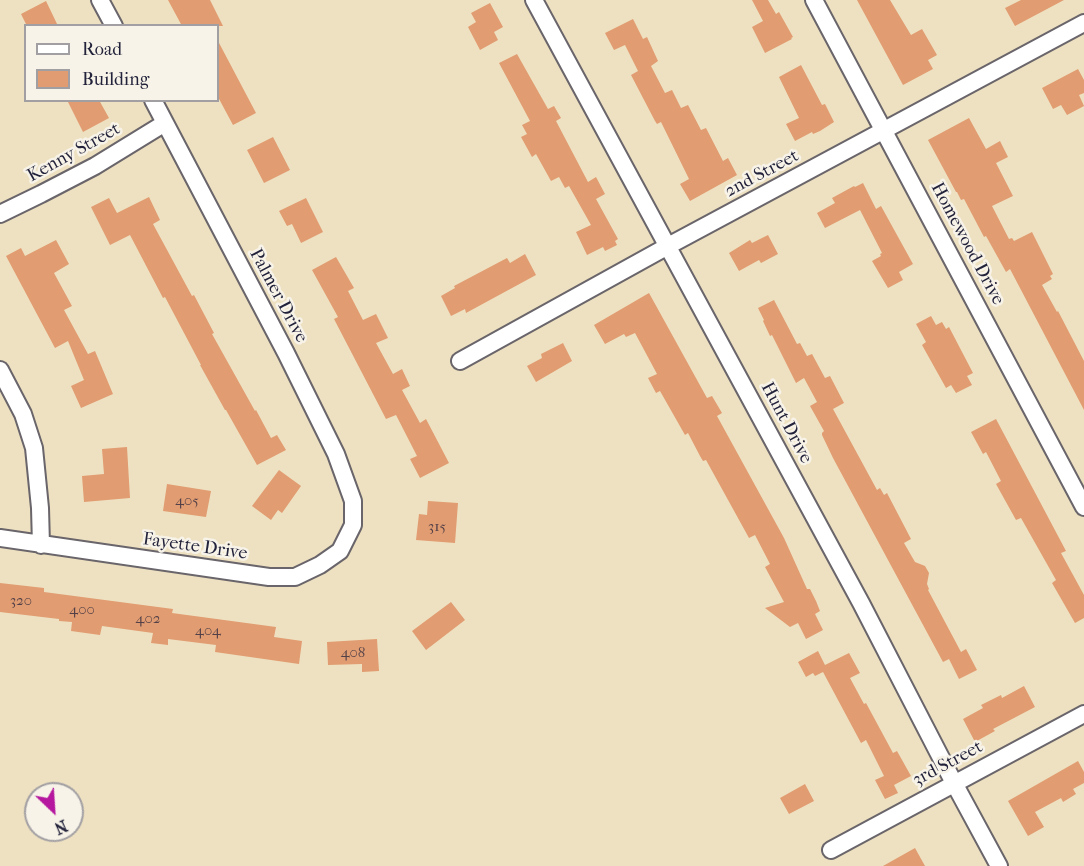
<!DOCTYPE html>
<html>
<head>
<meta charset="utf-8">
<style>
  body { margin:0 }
  #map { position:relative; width:1084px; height:866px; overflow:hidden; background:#eee1c1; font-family:"IM FELL French Canon",serif }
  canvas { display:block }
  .legend { position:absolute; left:24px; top:24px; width:195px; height:78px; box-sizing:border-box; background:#f7f3e8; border:2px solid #a29fa3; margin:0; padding:8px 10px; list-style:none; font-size:18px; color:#22223b }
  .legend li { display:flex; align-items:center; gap:12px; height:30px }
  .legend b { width:30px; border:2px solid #a29fa3 }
  .north { position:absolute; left:24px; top:782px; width:60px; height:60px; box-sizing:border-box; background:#f7f3e8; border:2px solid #a29fa3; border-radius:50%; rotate:155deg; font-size:16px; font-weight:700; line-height:24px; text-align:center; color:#22223b }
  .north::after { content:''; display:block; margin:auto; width:21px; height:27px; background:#b5179e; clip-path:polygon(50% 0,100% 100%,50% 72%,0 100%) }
</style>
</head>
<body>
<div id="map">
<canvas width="1084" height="866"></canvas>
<ul class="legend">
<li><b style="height:8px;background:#fff"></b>Road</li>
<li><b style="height:16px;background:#e19c71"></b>Building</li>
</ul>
<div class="north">N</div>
</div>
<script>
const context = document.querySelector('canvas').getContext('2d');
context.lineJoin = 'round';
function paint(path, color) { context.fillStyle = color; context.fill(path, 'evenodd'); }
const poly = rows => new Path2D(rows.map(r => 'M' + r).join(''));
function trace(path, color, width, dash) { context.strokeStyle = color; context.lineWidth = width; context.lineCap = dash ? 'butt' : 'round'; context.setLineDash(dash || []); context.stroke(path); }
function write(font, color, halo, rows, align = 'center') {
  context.font = font + ' "IM FELL French Canon",serif'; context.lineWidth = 5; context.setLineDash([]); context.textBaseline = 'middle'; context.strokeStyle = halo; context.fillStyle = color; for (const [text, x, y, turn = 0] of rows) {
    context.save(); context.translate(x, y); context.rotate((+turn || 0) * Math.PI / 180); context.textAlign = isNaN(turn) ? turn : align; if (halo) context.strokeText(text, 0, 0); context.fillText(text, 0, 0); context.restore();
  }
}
paint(poly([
  [168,0,210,0,223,26,182,26],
  [752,0,768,0,776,14,779,12,793,37,791,38,792,39,765,53,752,27,763,21],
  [857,0,890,0,911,35,922,29,937,55,928,60,933,69,903,85],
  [1021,0,1064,0,1015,26,1005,8],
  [46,1,58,26,27,26,21,14],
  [490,3,503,27,494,32,498,40,480,50,468,27,476,22,471,13],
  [633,19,643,39,647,37,658,61,651,66,665,93,672,90,681,108,688,105,701,130,706,128,723,161,728,158,737,175,690,201,680,184,689,179,661,122,657,124,655,121,631,75,638,71,625,45,614,50,605,33],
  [218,41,256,113,233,125,218,97],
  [517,54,548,109,554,106,561,118,556,121,588,182,596,177,605,194,596,199,618,239,615,241,617,245,605,251,603,247,587,255,576,232,591,225,569,186,565,188,559,177,551,181,536,154,532,157,521,137,527,134,522,125,530,121,499,63],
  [801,65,822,105,825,104,834,122,820,131,813,134,812,132,795,141,786,124,799,118,779,77],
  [1078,69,1084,80,1084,93,1079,95,1084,106,1067,115,1061,105,1053,109,1042,88],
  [67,100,99,100,109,118,83,132],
  [969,118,986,149,1000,141,1008,157,996,163,1013,196,992,206,1009,239,1012,238,1014,241,1032,232,1053,274,1050,276,1052,279,1042,285,1057,312,1058,311,1084,361,1084,410,1010,269,1006,272,986,236,984,237,964,199,961,200,957,192,956,192,928,140],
  [273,137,290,170,264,183,247,150],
  [863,183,876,209,881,206,913,264,899,272,903,280,888,288,872,261,881,256,880,254,882,253,860,210,825,228,817,213,835,203,832,198,854,186,855,187],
  [149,197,160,220,153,224,192,296,194,295,214,333,212,334,255,411,256,410,271,438,277,435,286,450,257,465,226,410,225,410,200,365,201,365,165,297,163,298,130,235,110,245,91,207,109,198,117,213],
  [306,198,323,232,301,243,292,224,287,226,279,211],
  [768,235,778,254,761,263,759,260,739,271,729,253,750,240,752,243],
  [56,240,69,264,54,273,72,306,64,310,88,354,95,351,113,394,81,408,71,386,84,380,68,341,55,348,6,256,21,248,25,256],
  [525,254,536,275,466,313,465,309,451,316,441,296,455,288,454,286,507,258,510,263],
  [336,257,354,288,348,291,363,320,376,314,388,338,376,343,393,374,402,369,410,386,402,390,420,423,426,419,449,463,420,478,410,459,417,456,396,415,386,419,334,319,338,317,312,270],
  [649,293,707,398,712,396,722,413,717,416,784,538,807,589,810,589,816,601,820,611,815,614,823,630,806,639,798,623,790,627,765,608,784,602,765,567,770,564,755,535,749,538,706,460,703,461,700,456,688,433,685,435,660,391,656,393,648,378,657,374,635,333,626,337,624,334,605,344,594,325],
  [774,300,797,344,800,343,807,356,812,354,825,378,830,376,844,403,833,409,877,490,880,488,884,495,887,493,911,539,904,543,915,562,925,566,929,573,927,584,929,589,928,590,961,652,966,649,977,670,959,679,949,659,943,662,833,458,822,435,822,433,824,431,810,406,817,402,804,378,796,383,772,335,770,336,763,321,764,320,758,308],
  [931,316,936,325,942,322,946,329,949,327,973,373,967,376,972,385,956,393,951,385,946,388,922,345,926,342,916,324],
  [563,343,572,361,536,382,527,366,542,358,541,354],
  [996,419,1066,551,1061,553,1084,595,1084,618,1075,623,1052,583,1056,580,1021,518,1016,520,996,484,1001,481,986,452,983,454,971,432],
  [127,447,130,498,84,502,82,476,104,474,102,449],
  [279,470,301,486,282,513,278,510,271,520,252,506],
  [167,484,211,491,206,517,163,511],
  [428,501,458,503,455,543,416,540,419,514,427,515],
  [0,583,44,588,44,592,173,609,172,613,276,627,274,637,302,641,299,664,215,652,216,645,168,639,168,645,151,643,153,633,102,626,100,635,71,631,72,622,59,621,59,619,0,612],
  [451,602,465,620,426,650,412,631],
  [377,639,379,671,362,672,362,664,328,665,327,642],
  [818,651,825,665,849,653,860,673,850,678,864,704,866,703,893,753,897,751,911,776,894,785,898,793,885,799,875,780,884,776,866,740,861,743,823,672,815,676,813,673,806,677,798,662],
  [1024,686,1035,707,993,729,995,731,975,742,963,719,983,708,981,705,1001,695,1002,698],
  [1078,761,1084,772,1084,783,1073,789,1076,794,1063,802,1061,798,1035,812,1044,827,1028,836,1008,801],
  [805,784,814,801,789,814,780,798],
  [915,848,925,866,883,866]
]), '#e19c71');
const street = poly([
  [100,0,114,26],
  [534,0,861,603,954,783,999,866],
  [814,0,1084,507],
  [0,214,41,194,95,166,165,123],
  [460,361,668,246,1084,23],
  [0,370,23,414,34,448,40,508,41,545],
  [0,538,269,577,295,577,320,565,340,551,353,525,353,501,336,454,286,353,153,100],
  [831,850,1084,714]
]);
trace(street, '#69656a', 20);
trace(street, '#fff', 16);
write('15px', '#524048', null, [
  ["405",187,501],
  ["315",437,527],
  ["320",21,601],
  ["400",82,610],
  ["402",148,619],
  ["404",208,631],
  ["408",353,653]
]);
write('18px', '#22223b', '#f7f3e8', [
  ["Kenny Street",74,153,-29],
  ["2nd Street",762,174,-28],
  ["Homewood Drive",967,244,62],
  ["Palmer Drive",278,296,62],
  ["Hunt Drive",786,423,62],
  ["Fayette Drive",195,547,8],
  ["3rd Street",948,764,-28]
]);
</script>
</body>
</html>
